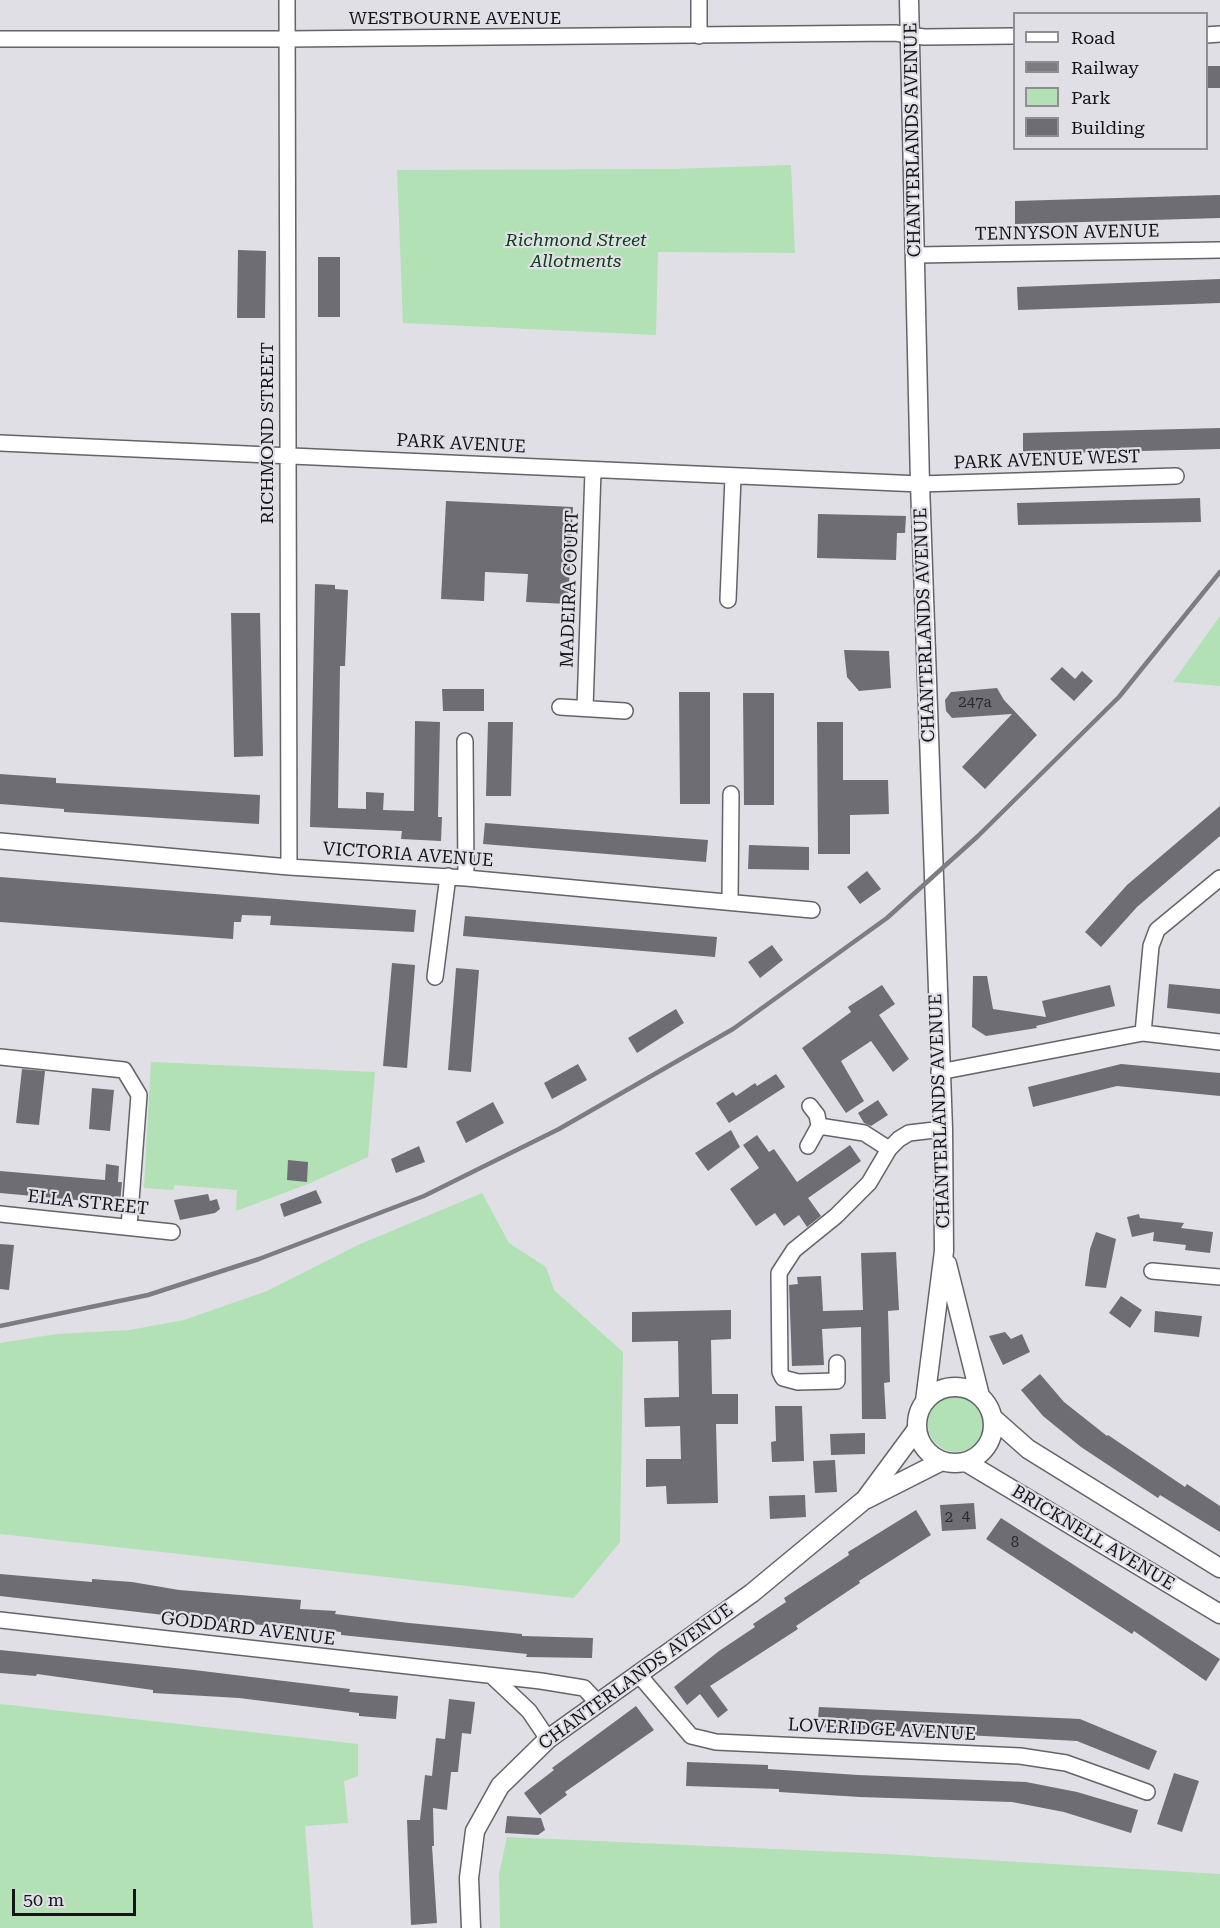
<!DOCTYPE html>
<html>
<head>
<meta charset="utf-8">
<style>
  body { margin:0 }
  #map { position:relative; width:1220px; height:1928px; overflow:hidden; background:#e0dfe6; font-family:"Roboto Serif",serif }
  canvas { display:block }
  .legend { position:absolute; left:1013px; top:12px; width:195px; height:138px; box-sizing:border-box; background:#e0dfe6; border:2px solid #8f8e93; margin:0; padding:8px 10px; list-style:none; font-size:18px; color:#151517 }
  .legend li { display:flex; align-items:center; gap:12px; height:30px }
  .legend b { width:30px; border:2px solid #8f8e93 }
  .scale { position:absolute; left:12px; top:1889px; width:124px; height:27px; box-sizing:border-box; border:3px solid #151517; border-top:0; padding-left:8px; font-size:18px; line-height:21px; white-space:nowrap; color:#151517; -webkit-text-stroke:4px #e0dfe6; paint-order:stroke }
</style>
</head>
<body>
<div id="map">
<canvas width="1220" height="1928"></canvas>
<ul class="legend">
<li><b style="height:8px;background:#fff"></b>Road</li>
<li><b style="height:8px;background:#7d7c81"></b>Railway</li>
<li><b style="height:16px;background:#b1e1b4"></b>Park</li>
<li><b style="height:16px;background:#6d6d73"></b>Building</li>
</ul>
<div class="scale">50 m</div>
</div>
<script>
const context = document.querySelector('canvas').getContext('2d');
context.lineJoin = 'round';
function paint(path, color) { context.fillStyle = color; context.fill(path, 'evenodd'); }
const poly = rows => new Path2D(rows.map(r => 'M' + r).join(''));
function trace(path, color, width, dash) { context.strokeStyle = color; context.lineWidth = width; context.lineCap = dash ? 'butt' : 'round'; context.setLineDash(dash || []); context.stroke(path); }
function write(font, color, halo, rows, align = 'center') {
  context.font = font + ' "Roboto Serif",serif'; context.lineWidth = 4.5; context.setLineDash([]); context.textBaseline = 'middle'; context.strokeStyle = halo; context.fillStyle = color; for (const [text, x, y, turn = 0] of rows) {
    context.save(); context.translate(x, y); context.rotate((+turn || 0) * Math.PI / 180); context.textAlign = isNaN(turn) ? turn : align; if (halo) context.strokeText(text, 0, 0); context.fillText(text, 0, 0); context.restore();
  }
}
paint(poly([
  [791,165,795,253,658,252,656,335,403,323,397,170,672,169],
  [1220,616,1220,686,1173,682],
  [151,1062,375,1072,368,1157,308,1184,236,1211,237,1190,175,1185,173,1190,144,1188],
  [482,1193,509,1243,546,1267,554,1290,623,1352,620,1542,574,1598,0,1534,0,1343,57,1334,130,1330,184,1320,267,1291,358,1245],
  '928 1424a28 28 0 1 1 56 0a28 28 0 1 1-56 0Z',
  [0,1704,358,1744,358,1776,344,1781,348,1823,305,1826,313,1928,0,1928],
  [507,1837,886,1854,1220,1874,1220,1928,500,1928,499,1874]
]), '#b1e1b4');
paint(poly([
  [1206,66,1220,66,1220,88,1206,88],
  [1220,195,1220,218,1015,224,1015,201],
  [238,250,266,251,265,318,237,318],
  [318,257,340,257,340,317,318,317],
  [1220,279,1220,303,1018,310,1017,287],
  [1220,428,1220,449,1023,454,1023,433],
  [1200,498,1201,522,1018,525,1017,503],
  [446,501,573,507,568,604,526,602,528,574,485,572,484,601,441,599],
  [818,514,906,516,905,533,897,533,896,560,817,558],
  [315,584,335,585,335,589,348,590,345,666,340,666,338,808,366,809,366,792,384,793,383,810,414,811,415,721,440,722,438,817,442,817,441,841,401,839,402,831,310,827],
  [231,613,260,613,263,756,234,757],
  [844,650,889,651,891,688,859,691,847,677],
  [1062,667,1075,679,1082,671,1093,681,1074,701,1050,679],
  [997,688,1004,700,1037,735,985,789,962,767,1012,714,952,718,946,711,945,700,951,692],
  [442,689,484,689,484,711,443,711],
  [679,692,710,692,710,804,680,804],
  [743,693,774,693,774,805,744,805],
  [488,722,513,722,511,796,486,796],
  [817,722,843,722,843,780,888,780,889,814,850,815,850,854,818,854],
  [0,774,56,778,56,783,260,795,259,824,64,812,64,809,0,804],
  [1220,806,1220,836,1137,907,1101,947,1085,932,1127,885],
  [485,823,708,840,706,862,483,844],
  [749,845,809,847,809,870,748,869],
  [867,871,881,889,860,904,847,887],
  [0,877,416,910,414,932,270,925,271,916,242,915,241,922,234,922,233,939,0,922],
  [465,916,717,937,715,957,463,936],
  [772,945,783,960,760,978,748,962],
  [392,963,415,965,407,1068,383,1066],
  [456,968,479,970,471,1072,448,1070],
  [973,976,987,976,993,1009,1046,1017,1042,1001,1110,985,1115,1006,1036,1026,1037,1028,986,1036,972,1027],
  [1169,984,1220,989,1220,1014,1167,1008],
  [882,985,895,1004,879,1015,909,1059,893,1072,871,1041,841,1061,864,1101,846,1113,802,1048,851,1012,848,1007],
  [676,1009,684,1023,637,1053,628,1038],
  [578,1064,587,1080,552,1099,544,1083],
  [1121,1064,1220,1073,1220,1096,1117,1086,1033,1107,1028,1087],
  [22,1069,45,1071,39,1125,16,1123],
  [776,1074,785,1087,729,1123,716,1103,733,1092,736,1096,755,1083,757,1086],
  [92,1088,114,1090,110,1131,89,1129],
  [878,1100,888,1115,871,1126,864,1123,858,1113],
  [493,1102,504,1123,466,1143,456,1122],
  [731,1130,740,1147,708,1171,695,1153],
  [757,1135,769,1152,774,1149,797,1182,850,1145,861,1161,808,1198,821,1216,807,1227,799,1215,784,1226,775,1213,756,1226,730,1189,759,1168,743,1145],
  [419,1146,425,1162,396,1173,391,1159],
  [288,1160,308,1162,307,1182,287,1180],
  [106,1164,119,1166,118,1182,122,1182,120,1204,0,1193,0,1171,105,1180],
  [316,1190,322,1203,284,1217,280,1204],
  [208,1194,210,1201,217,1199,220,1209,215,1213,180,1220,174,1200],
  [1139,1214,1140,1218,1184,1223,1181,1228,1213,1232,1210,1253,1185,1250,1186,1245,1153,1241,1154,1232,1132,1237,1127,1217],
  [1096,1232,1116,1239,1106,1288,1085,1286,1090,1249],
  [0,1244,14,1245,9,1290,0,1289],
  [896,1252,899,1310,888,1311,890,1382,884,1383,886,1419,862,1419,861,1327,822,1329,824,1365,792,1366,789,1285,798,1284,797,1277,821,1276,823,1311,863,1310,861,1253],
  [1121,1296,1142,1310,1130,1328,1109,1313],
  [731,1310,731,1339,711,1340,712,1394,738,1394,738,1424,716,1424,718,1503,667,1504,666,1486,646,1487,646,1459,681,1459,680,1426,645,1427,644,1398,679,1397,678,1341,632,1342,632,1312],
  [1155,1311,1202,1316,1199,1337,1154,1332],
  [1005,1332,1011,1339,1022,1334,1030,1352,1003,1365,989,1336],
  [1040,1374,1064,1402,1107,1436,1108,1435,1185,1487,1187,1484,1220,1506,1220,1532,1160,1495,1158,1498,1081,1447,1043,1416,1021,1390],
  [775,1406,802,1406,804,1461,772,1462,771,1442,776,1441],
  [865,1433,865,1454,831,1455,830,1434],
  [835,1460,837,1492,815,1493,813,1461],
  [805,1495,806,1517,770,1519,769,1496],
  [974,1503,976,1529,942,1531,940,1505],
  [916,1510,931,1535,859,1581,860,1583,796,1626,798,1629,710,1686,728,1710,718,1718,700,1694,687,1705,674,1687,719,1651,755,1627,753,1624,786,1602,784,1598,849,1555,848,1552],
  [1001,1518,1220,1659,1206,1681,1134,1631,1132,1634,986,1539],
  [0,1574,92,1582,92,1579,132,1582,179,1590,301,1600,300,1609,336,1611,335,1614,409,1623,522,1634,522,1636,593,1638,592,1658,526,1657,527,1654,341,1635,341,1632,207,1620,0,1596],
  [0,1650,194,1670,350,1689,349,1692,398,1696,396,1719,359,1716,359,1713,239,1698,153,1693,153,1690,37,1674,36,1676,0,1673],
  [449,1699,475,1702,471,1734,462,1733,458,1772,451,1772,447,1810,433,1808,434,1846,432,1846,437,1923,411,1925,407,1820,420,1820,425,1775,432,1776,436,1738,445,1739],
  [636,1706,654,1730,565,1792,567,1795,540,1815,524,1793,554,1770,552,1768],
  [819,1707,1080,1719,1157,1751,1149,1770,1077,1741,817,1727],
  [687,1762,768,1765,768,1769,858,1775,1026,1782,1077,1792,1138,1810,1131,1833,1064,1812,1012,1802,860,1797,779,1792,779,1789,686,1786],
  [1174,1773,1199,1781,1182,1832,1157,1824],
  [507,1816,541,1818,545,1830,538,1835,505,1833]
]), '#6d6d73');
const minor = poly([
  [287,0,289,867],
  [1206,35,1220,34],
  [699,36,699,0],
  [0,39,287,39,895,33,924,37,1014,36],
  [916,255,1220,250],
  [0,443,920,484,1176,476],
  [728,600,733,477],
  [560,707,625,711],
  [585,708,593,471],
  [465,741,466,878],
  [0,841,289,867,466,878,812,910],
  [730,901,731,794],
  [435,977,448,876],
  [1143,1033,1151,946,1157,930,1220,878],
  [0,1057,124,1070,139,1095,129,1227],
  [939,1072,1143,1033,1220,1042],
  [819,1126,864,1133,889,1149],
  [808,1146,819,1126,817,1115,810,1106],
  [0,1214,172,1232],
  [1152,1271,1220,1277],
  [837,1363,837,1381,798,1382,783,1378,780,1372,779,1273,794,1250,836,1216,869,1183,889,1149,899,1139,909,1133,943,1129],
  [0,1620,541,1681,584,1688,599,1704],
  [639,1675,691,1736,716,1742,1020,1756,1066,1763,1147,1792],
  [492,1676,529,1711,548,1739]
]);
const tertiary = poly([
  [909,0,920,484,943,1129,944,1251,925,1401],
  [947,1264,980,1396],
  '917 1425a38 38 0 1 1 76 0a38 38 0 1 1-76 0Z',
  [993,1418,1028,1449,1220,1568],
  [966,1462,1220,1614],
  [866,1498,917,1429],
  [471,1928,469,1878,475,1831,500,1786,548,1739,752,1593,863,1501,942,1461]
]);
trace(minor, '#636369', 18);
trace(tertiary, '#636369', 21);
trace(minor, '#fff', 15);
trace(tertiary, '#fff', 18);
trace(poly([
  [0,1326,148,1295,259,1259,424,1196,559,1129,733,1029,887,918,978,836,1119,697,1220,572]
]), '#7d7c81', 4.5);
write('15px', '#2b2b2e', null, [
  ["247a",975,703],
  ["4",966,1517],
  ["2",949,1518],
  ["8",1015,1543]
]);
write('18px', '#151517', '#e0dfe6', [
  ["WESTBOURNE AVENUE",455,19],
  ["CHANTERLANDS AVENUE",913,140,-91],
  ["TENNYSON AVENUE",1067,233,-1],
  ["RICHMOND STREET",268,433,-90],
  ["PARK AVENUE",461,444,3],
  ["PARK AVENUE WEST",1047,460,-2],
  ["MADEIRA COURT",570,589,-88],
  ["CHANTERLANDS AVENUE",925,625,-92],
  ["VICTORIA AVENUE",408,855,4],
  ["CHANTERLANDS AVENUE",940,1111,-92],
  ["ELLA STREET",88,1203,6],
  ["BRICKNELL AVENUE",1093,1538,31],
  ["GODDARD AVENUE",248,1629,7],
  ["CHANTERLANDS AVENUE",636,1677,-36],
  ["LOVERIDGE AVENUE",882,1730,3]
]);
write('italic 18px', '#0b4016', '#e0dfe6', [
  ["Richmond Street",576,241],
  ["Allotments",576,262]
]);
</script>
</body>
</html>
